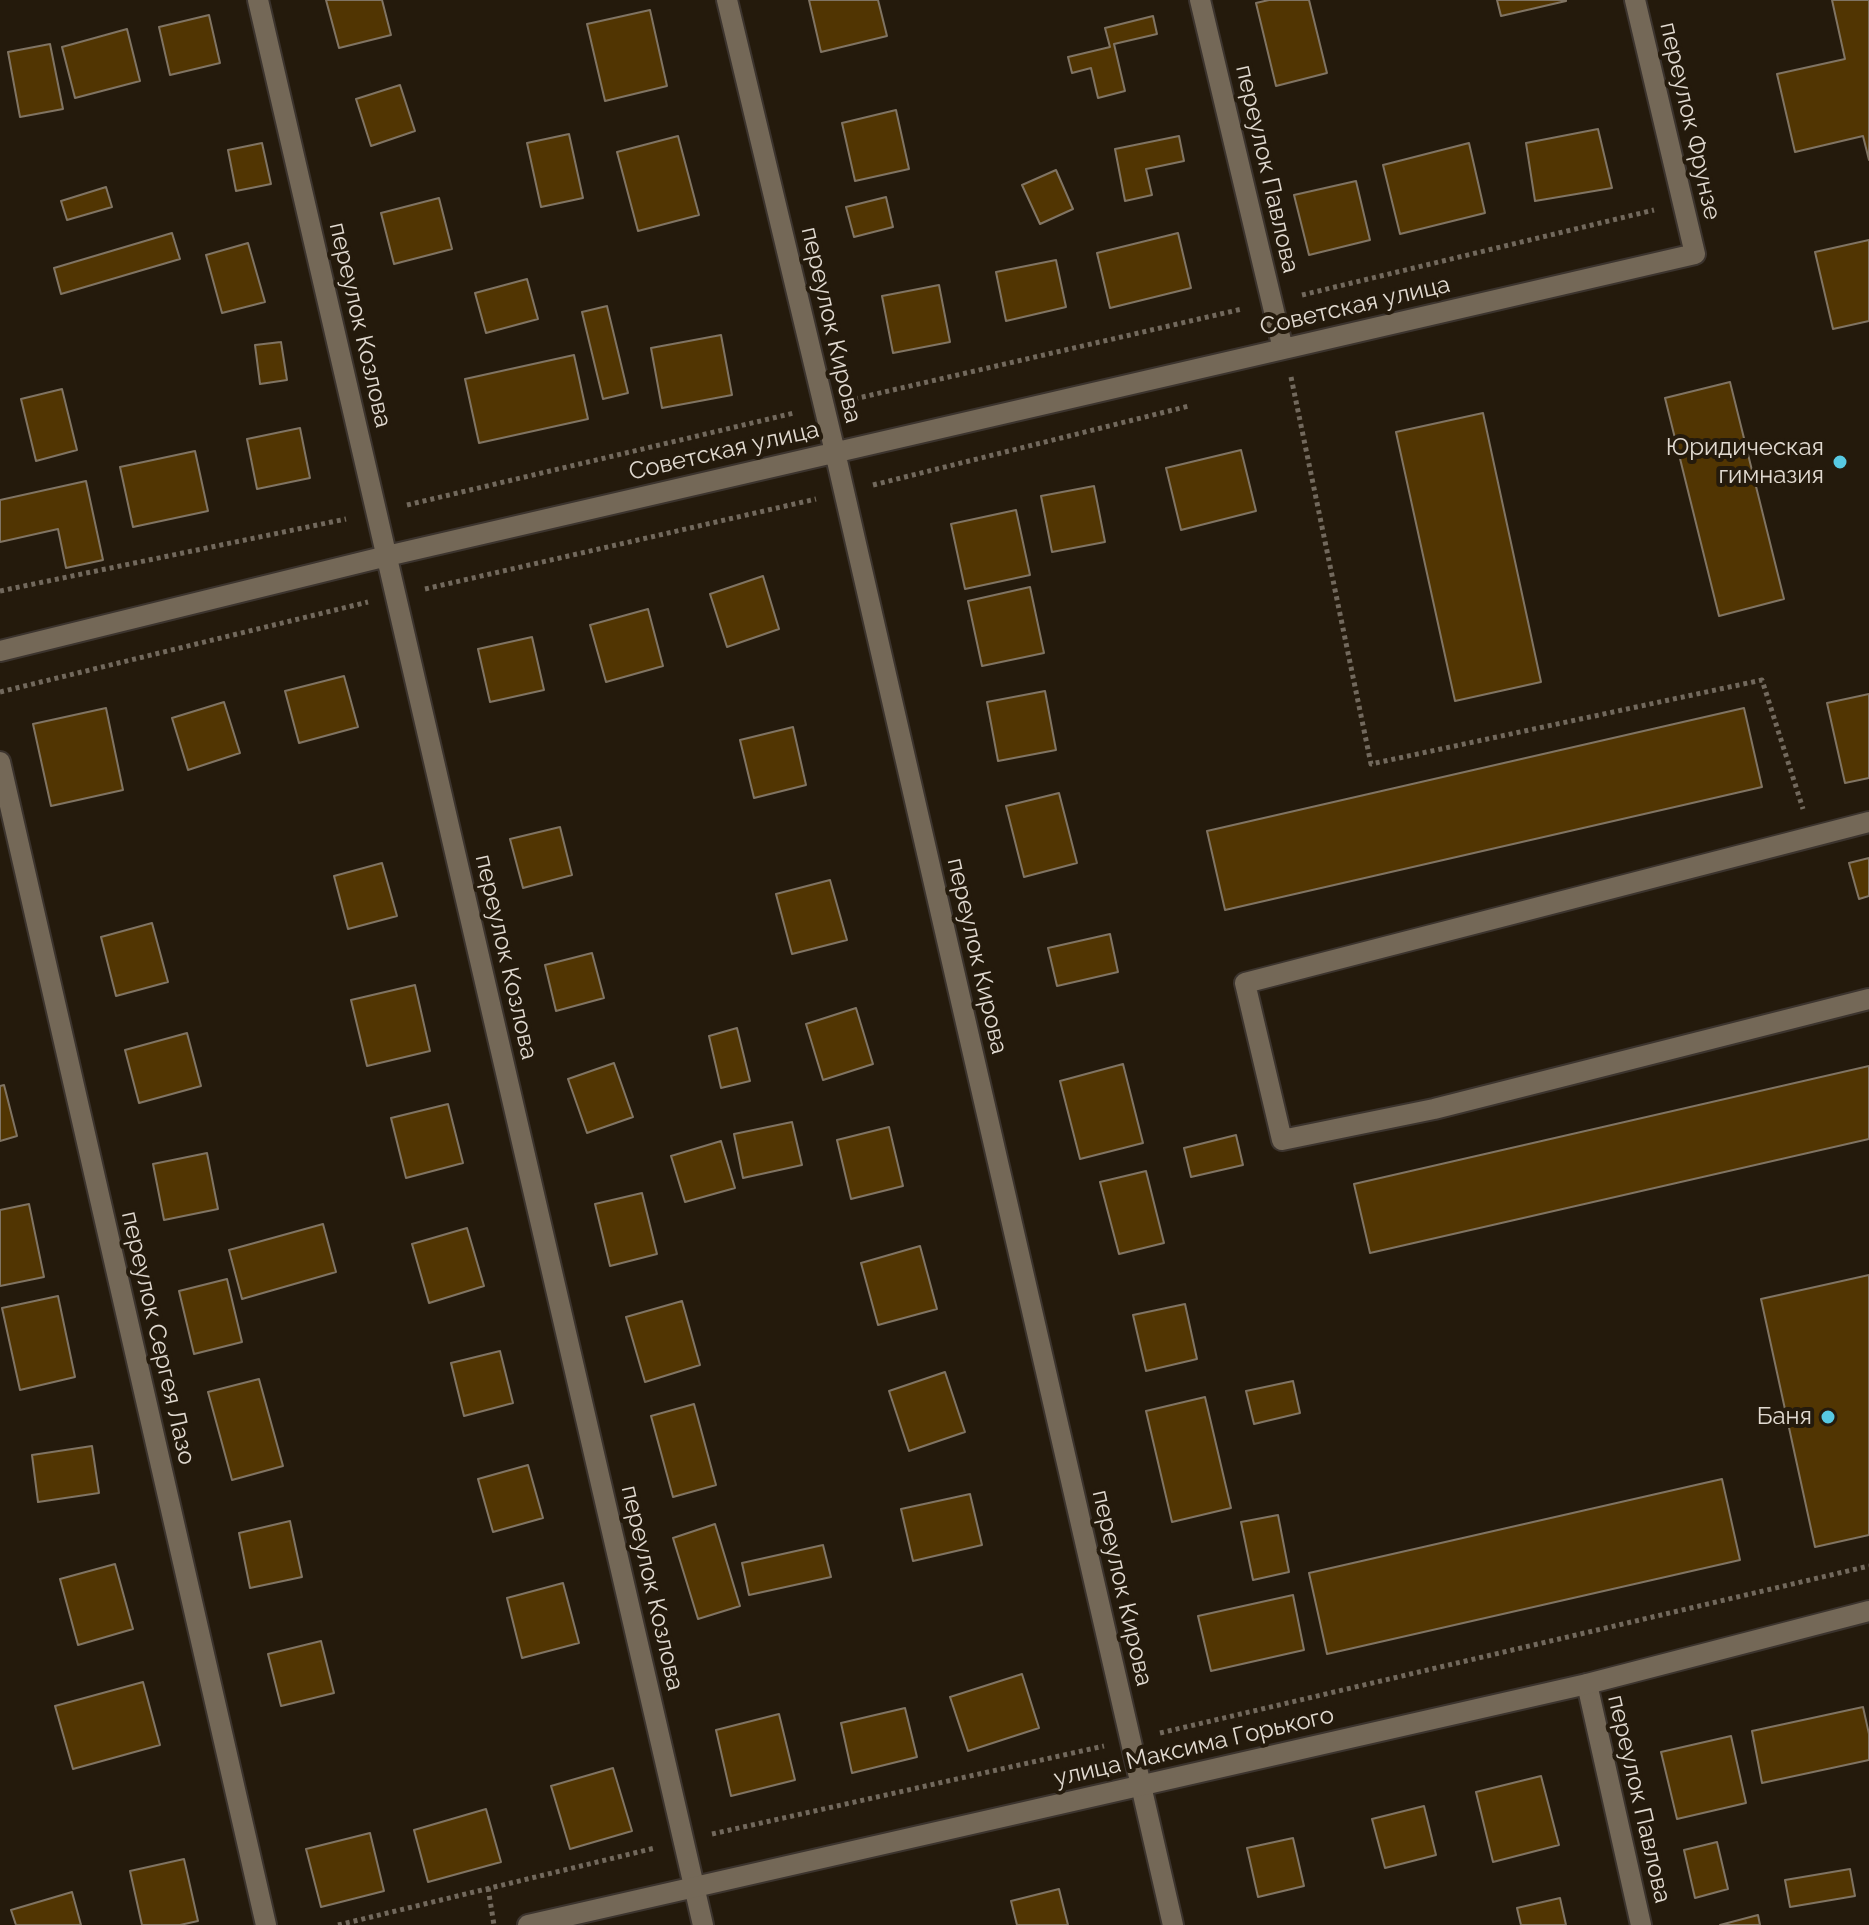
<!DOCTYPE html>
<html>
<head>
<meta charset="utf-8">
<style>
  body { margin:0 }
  canvas { display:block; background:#241a0c }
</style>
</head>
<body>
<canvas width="1869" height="1925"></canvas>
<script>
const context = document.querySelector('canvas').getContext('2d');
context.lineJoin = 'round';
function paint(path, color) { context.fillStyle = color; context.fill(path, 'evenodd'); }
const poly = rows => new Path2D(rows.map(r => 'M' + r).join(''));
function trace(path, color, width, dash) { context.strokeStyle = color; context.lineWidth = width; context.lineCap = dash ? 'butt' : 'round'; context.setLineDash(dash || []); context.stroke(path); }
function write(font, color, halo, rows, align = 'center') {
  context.font = font + ' Raleway,sans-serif'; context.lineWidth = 8; context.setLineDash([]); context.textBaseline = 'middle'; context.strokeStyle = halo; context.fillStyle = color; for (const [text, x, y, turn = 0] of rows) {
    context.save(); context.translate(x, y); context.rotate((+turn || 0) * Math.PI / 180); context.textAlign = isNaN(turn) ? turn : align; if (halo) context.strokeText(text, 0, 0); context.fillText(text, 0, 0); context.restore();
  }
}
const building = poly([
  [326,0,382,0,391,35,339,48,326,0],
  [809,0,878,0,887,36,821,52,809,0],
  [1269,0,1309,0,1327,73,1276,86,1256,3,1269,0],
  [1497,0,1566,0,1566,1,1501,16,1497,0],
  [1832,0,1869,0,1869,160,1863,136,1795,152,1777,74,1845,59,1832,0],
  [650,10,667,86,605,101,587,24,650,10],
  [209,15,220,63,170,75,159,27,209,15],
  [1153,16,1157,34,1114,44,1125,91,1098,98,1091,68,1072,73,1068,57,1110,47,1105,28,1153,16],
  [127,29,140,81,75,98,62,47,127,29],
  [50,44,63,109,20,117,8,52,50,44],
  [400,85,415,131,371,146,356,99,400,85],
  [896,110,909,169,855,181,842,123,896,110],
  [1598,129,1612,188,1535,201,1526,143,1598,129],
  [569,134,583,198,541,207,527,143,569,134],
  [678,136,699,215,638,231,617,152,678,136],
  [1179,136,1184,161,1146,169,1152,195,1125,201,1115,149,1179,136],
  [262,143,271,184,236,191,228,150,262,143],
  [1469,143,1485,213,1400,234,1383,165,1469,143],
  [1056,170,1073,209,1040,224,1022,185,1056,170],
  [1356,181,1370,240,1309,255,1294,195,1356,181],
  [106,187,112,207,67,220,61,201,106,187],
  [886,197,893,227,854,237,846,207,886,197],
  [439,198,452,249,394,264,381,213,439,198],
  [172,233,180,259,61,294,54,268,172,233],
  [1178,233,1191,288,1110,308,1097,253,1178,233],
  [1869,240,1869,321,1833,329,1815,252,1869,240],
  [248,243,265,302,222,313,206,255,248,243],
  [1056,260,1066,307,1006,321,996,272,1056,260],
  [527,279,538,319,486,333,475,293,527,279],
  [939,285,950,342,893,353,882,296,939,285],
  [607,306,628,393,603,399,582,312,607,306],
  [721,335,732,395,662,408,651,348,721,335],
  [281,342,287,380,260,384,255,345,281,342],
  [574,355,588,419,479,443,465,379,574,355],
  [1730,382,1784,599,1719,616,1665,398,1730,382],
  [62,389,77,450,36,461,21,399,62,389],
  [1483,413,1541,682,1455,701,1396,432,1483,413],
  [300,428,310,478,257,489,247,439,300,428],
  [1241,450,1256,511,1181,530,1166,468,1241,450],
  [195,451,208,511,133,527,120,467,195,451],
  [86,481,103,560,66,568,58,529,0,542,0,500,86,481],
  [1094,486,1105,542,1052,552,1041,496,1094,486],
  [1016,510,1030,575,965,589,951,524,1016,510],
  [763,576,779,629,727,647,710,594,763,576],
  [1030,587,1044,653,982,666,968,601,1030,587],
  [648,609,663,666,606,682,590,625,648,609],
  [532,637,544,690,490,702,478,649,532,637],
  [344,676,358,727,299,743,285,691,344,676],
  [1045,691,1056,750,998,761,987,702,1045,691],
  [1869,694,1869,778,1845,783,1827,703,1869,694],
  [224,702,240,753,188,770,172,718,224,702],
  [106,708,123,790,51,806,33,724,106,708],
  [1744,708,1762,787,1225,910,1207,831,1744,708],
  [793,727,806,785,754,798,740,740,793,727],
  [1059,793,1077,863,1024,877,1006,806,1059,793],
  [560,827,572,875,523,888,510,839,560,827],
  [1869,858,1869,896,1859,899,1849,863,1869,858],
  [382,863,397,916,348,929,334,876,382,863],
  [830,880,847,940,792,954,776,894,830,880],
  [152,923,168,982,116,996,101,937,152,923],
  [1110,934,1118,972,1057,986,1048,948,1110,934],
  [592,953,604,998,556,1011,545,965,592,953],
  [415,985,430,1051,367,1066,351,1000,415,985],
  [856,1008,873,1064,823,1080,806,1024,856,1008],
  [737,1028,750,1081,721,1088,709,1036,737,1028],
  [187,1033,201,1086,139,1103,125,1050,187,1033],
  [614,1063,633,1117,587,1133,568,1079,614,1063],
  [1123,1064,1143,1143,1080,1159,1060,1081,1123,1064],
  [1869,1066,1869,1139,1370,1253,1354,1184,1869,1066],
  [4,1085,17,1136,0,1141,0,1086,4,1085],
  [448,1104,463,1163,406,1178,391,1118,448,1104],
  [792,1122,802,1165,743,1178,734,1134,792,1122],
  [889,1127,903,1186,851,1199,837,1140,889,1127],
  [1236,1135,1243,1165,1191,1177,1184,1148,1236,1135],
  [721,1141,735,1188,685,1202,671,1156,721,1141],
  [207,1153,218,1209,164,1220,153,1164,207,1153],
  [1146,1171,1164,1243,1119,1254,1100,1182,1146,1171],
  [642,1193,657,1254,610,1266,595,1204,642,1193],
  [29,1204,44,1277,0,1286,0,1210,29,1204],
  [323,1224,336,1272,242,1299,229,1250,323,1224],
  [467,1228,484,1286,429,1303,412,1244,467,1228],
  [920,1246,937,1309,878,1325,861,1263,920,1246],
  [1869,1275,1869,1535,1815,1547,1761,1299,1869,1275],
  [227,1279,242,1342,194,1354,179,1291,227,1279],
  [58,1296,75,1377,20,1390,2,1308,58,1296],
  [682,1301,700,1365,645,1382,626,1317,682,1301],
  [1185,1304,1197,1359,1146,1371,1133,1315,1185,1304],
  [500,1351,513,1403,464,1416,451,1363,500,1351],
  [945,1372,965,1432,909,1451,889,1391,945,1372],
  [259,1379,283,1466,232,1480,208,1392,259,1379],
  [1293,1381,1300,1413,1254,1424,1246,1391,1293,1381],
  [1205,1397,1231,1508,1172,1522,1146,1411,1205,1397],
  [694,1404,716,1485,673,1497,651,1416,694,1404],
  [92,1446,99,1493,38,1502,32,1455,92,1446],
  [528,1465,543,1518,493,1532,478,1479,528,1465],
  [1722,1479,1740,1560,1327,1654,1309,1573,1722,1479],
  [970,1494,982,1545,913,1561,901,1509,970,1494],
  [1278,1515,1289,1572,1253,1580,1241,1522,1278,1515],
  [290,1521,302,1577,250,1588,239,1533,290,1521],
  [715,1524,740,1606,698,1619,673,1538,715,1524],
  [823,1545,831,1577,749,1595,742,1563,823,1545],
  [115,1564,133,1629,78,1645,60,1579,115,1564],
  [563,1583,579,1643,522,1658,507,1598,563,1583],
  [1293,1595,1304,1650,1211,1671,1198,1616,1293,1595],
  [321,1641,334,1693,281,1706,268,1654,321,1641],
  [1022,1674,1039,1728,968,1751,950,1697,1022,1674],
  [143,1682,160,1745,73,1769,55,1706,143,1682],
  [1863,1707,1869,1734,1869,1760,1762,1783,1752,1731,1863,1707],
  [905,1708,917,1757,852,1773,841,1723,905,1708],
  [779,1714,795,1780,731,1796,716,1730,779,1714],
  [1731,1736,1746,1803,1677,1819,1661,1752,1731,1736],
  [613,1768,632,1831,570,1849,551,1786,613,1768],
  [1541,1776,1559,1845,1493,1862,1476,1792,1541,1776],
  [1424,1806,1436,1855,1385,1868,1372,1819,1424,1806],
  [486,1809,501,1862,428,1882,414,1830,486,1809],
  [370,1833,384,1891,321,1907,306,1849,370,1833],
  [1293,1838,1304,1886,1258,1897,1247,1848,1293,1838],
  [1717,1842,1728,1889,1695,1898,1684,1850,1717,1842],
  [184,1859,198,1921,180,1925,142,1925,130,1871,184,1859],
  [1850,1869,1855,1896,1790,1907,1785,1880,1850,1869],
  [1059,1889,1068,1925,1017,1925,1011,1901,1059,1889],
  [72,1892,81,1925,16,1925,11,1910,72,1892],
  [1560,1898,1566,1925,1521,1925,1517,1908,1560,1898],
  [1758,1915,1760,1925,1720,1925,1758,1915]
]);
paint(building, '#513502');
trace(building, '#807463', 2);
const lane = poly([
  [1869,822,1245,983,1282,1140,1434,1109,1869,999]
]);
const street = poly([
  [258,0,703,1925],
  [727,0,835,452,1173,1925],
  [1200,0,1283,349],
  [0,651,387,556,1695,254,1635,0],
  [0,762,266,1925],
  [1587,1684,1641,1925]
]);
const secondary = poly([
  [528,1925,1587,1684,1869,1611]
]);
trace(lane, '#3c342e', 24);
trace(street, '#3c342e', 24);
trace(secondary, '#3c342e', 24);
trace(poly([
  [1302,295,1654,210],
  [1291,377,1371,764,1762,680,1803,809],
  [854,399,1242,309],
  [873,485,1189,406],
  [407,505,794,413],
  [425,589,816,499],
  [0,591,346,519],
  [0,692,368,602],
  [1160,1733,1869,1566],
  [712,1834,1104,1746],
  [488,1888,494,1925],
  [338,1925,655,1848]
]), '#72695d', 5, [4, 4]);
trace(lane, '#746857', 20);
trace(street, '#746857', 20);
trace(secondary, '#746857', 20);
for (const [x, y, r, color] of [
  [1840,462,8,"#57c9e2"],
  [1828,1417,8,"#57c9e2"]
]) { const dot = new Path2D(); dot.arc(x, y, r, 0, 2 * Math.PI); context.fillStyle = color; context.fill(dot); trace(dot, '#241a0c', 3); }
write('24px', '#e1dad1', '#241a0c', [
  ["переулок Фрунзе",1690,121,77],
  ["переулок Павлова",1267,169,77],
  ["Советская улица",1355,306,-13],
  ["переулок Козлова",360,325,77],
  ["переулок Кирова",831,325,77],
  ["Советская улица",724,451,-13],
  ["переулок Кирова",977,956,77],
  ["переулок Козлова",506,957,77],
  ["переулок Сергея Лазо",158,1338,77],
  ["переулок Козлова",652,1588,77],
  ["переулок Кирова",1122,1588,77],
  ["улица Максима Горького",1194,1747,-13],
  ["переулок Павлова",1639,1799,77]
]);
write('24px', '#e1dad1', '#241a0c', [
  ["Юридическая",1824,448],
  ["гимназия",1824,476],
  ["Баня",1812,1417]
], 'right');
</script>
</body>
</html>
